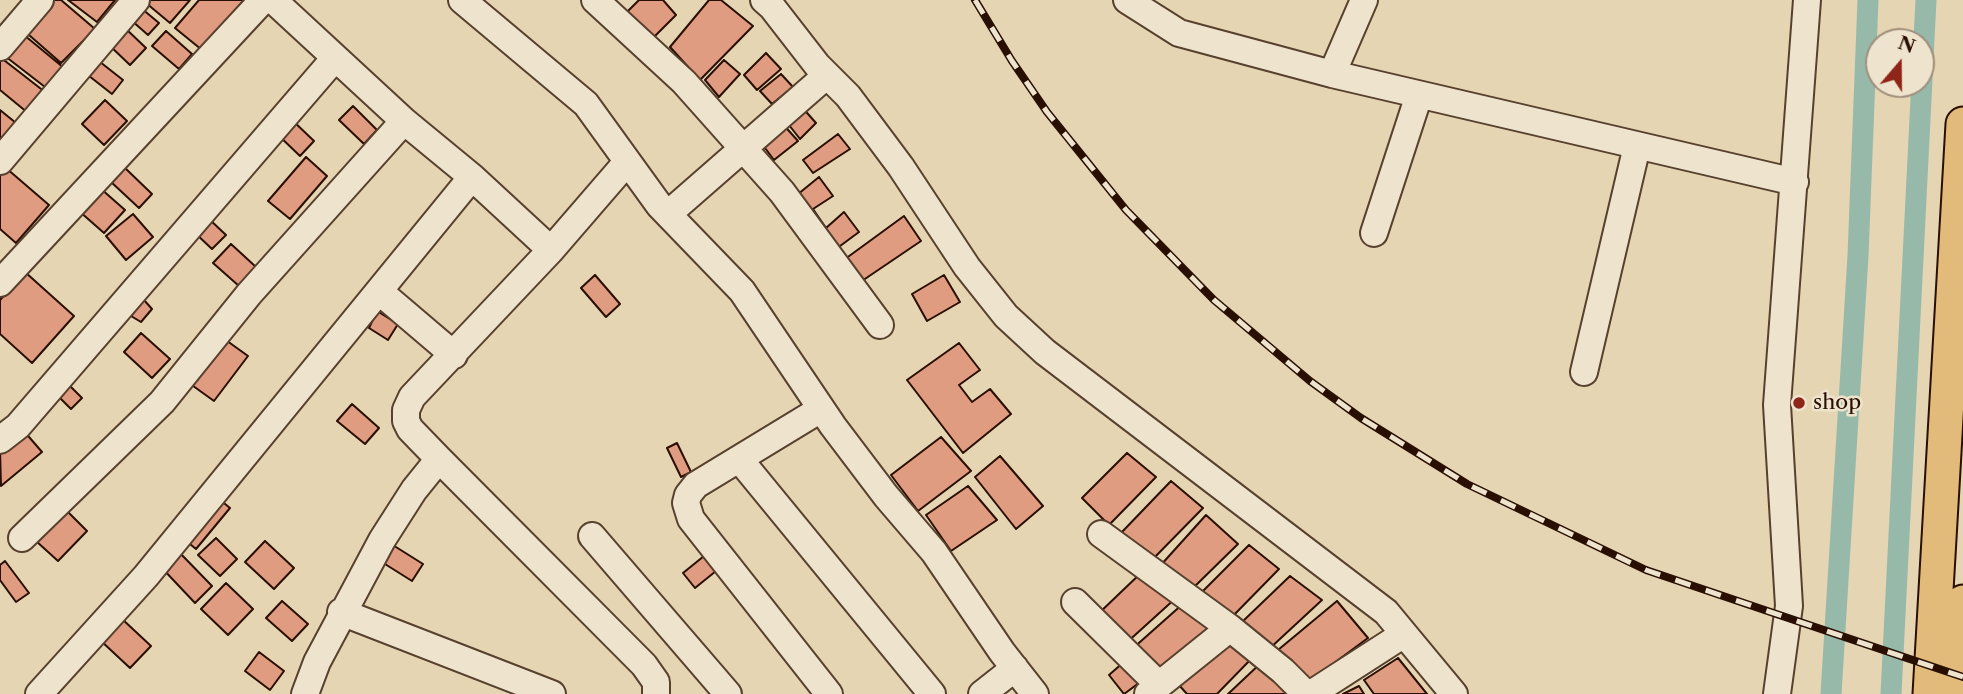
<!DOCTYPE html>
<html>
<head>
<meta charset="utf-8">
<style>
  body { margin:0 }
  #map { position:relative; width:1963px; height:694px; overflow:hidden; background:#e5d5b2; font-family:"Libre Caslon Text",serif }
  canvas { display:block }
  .north { position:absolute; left:1865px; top:28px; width:70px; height:70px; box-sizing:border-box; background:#eee4cd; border:2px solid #9f8e7c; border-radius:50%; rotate:20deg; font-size:19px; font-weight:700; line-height:28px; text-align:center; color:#290e02 }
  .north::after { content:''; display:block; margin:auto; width:24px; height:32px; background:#8f2418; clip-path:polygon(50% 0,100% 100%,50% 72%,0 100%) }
</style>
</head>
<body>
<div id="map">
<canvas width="1963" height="694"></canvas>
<div class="north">N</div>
</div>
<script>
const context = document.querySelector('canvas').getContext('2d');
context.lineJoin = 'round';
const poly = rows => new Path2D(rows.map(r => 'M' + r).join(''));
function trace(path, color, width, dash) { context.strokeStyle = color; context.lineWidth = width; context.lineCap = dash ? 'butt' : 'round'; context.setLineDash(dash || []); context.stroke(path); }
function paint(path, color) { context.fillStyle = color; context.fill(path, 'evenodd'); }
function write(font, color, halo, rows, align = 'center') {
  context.font = font + ' "Libre Caslon Text",serif'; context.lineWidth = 5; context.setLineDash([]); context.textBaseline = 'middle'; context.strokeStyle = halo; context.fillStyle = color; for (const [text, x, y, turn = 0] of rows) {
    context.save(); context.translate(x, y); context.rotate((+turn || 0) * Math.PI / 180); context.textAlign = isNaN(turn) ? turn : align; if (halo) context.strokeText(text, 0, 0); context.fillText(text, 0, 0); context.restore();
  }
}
trace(poly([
  [1831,694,1858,256,1868,0],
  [1891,694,1926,0]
]), '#96b9aa', 21);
const building = poly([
  [47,0,61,0,95,29,61,63,21,28,47,0],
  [68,0,115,0,97,22,68,0],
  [148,0,190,0,170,23,146,3,148,0],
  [199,0,244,0,202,50,175,28,199,0],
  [639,0,663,0,676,15,654,37,627,12,639,0],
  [709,0,721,0,753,26,700,80,670,47,709,0],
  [141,8,159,23,148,35,131,20,141,8],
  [125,28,146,48,130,65,109,45,125,28],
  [18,30,64,68,45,87,1,53,18,30],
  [166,31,192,54,179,69,152,46,166,31],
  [766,53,781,69,757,90,744,75,766,53],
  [0,57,45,92,28,113,0,90,0,57],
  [95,58,123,80,112,94,84,72,95,58],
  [724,60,740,74,719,97,705,80,724,60],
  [781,74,793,87,772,104,760,91,781,74],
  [105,100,127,121,104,145,82,124,105,100],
  [800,105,816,123,800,139,785,120,800,105],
  [353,106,377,130,364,144,339,120,353,106],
  [0,110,16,123,2,140,0,139,0,110],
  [290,118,314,141,300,156,276,133,290,118],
  [781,122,798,141,774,160,759,140,781,122],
  [838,134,850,149,813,173,803,160,838,134],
  [306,157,327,176,290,219,268,201,306,157],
  [124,167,152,194,139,208,110,181,124,167],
  [6,168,49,205,16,243,0,229,0,175,6,168],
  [819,177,833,196,813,209,826,228,844,212,859,232,832,252,792,199,819,177],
  [100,188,125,210,104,233,79,211,100,188],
  [133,214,153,237,126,260,106,236,133,214],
  [904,216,921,241,856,285,841,262,904,216],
  [208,218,226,235,212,249,194,232,208,218],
  [231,244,256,267,239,286,213,263,231,244],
  [25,272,74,316,32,363,0,334,0,300,25,272],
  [595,275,620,304,606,317,581,288,595,275],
  [944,275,960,302,927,321,912,294,944,275],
  [144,300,152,309,141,322,131,316,144,300],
  [377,311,398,324,388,340,369,328,377,311],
  [141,333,170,359,152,378,124,352,141,333],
  [223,338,248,356,214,401,189,383,223,338],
  [959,343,980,370,959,385,972,402,990,389,1011,414,963,453,907,380,959,343],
  [65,381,82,398,71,409,54,392,65,381],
  [352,404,379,428,365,444,337,421,352,404],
  [23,430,42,452,1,486,0,450,23,430],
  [941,437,971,471,918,511,891,475,941,437],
  [677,443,691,472,681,477,667,448,677,443],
  [1127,453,1156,477,1109,525,1082,498,1127,453],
  [1000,456,1043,506,1016,529,975,477,1000,456],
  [1171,481,1203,508,1152,560,1121,533,1171,481],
  [968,486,997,520,951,551,926,515,968,486],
  [219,499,230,508,196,549,185,540,219,499],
  [66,510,87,531,58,561,36,541,66,510],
  [1206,515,1238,544,1190,591,1160,566,1206,515],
  [216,538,237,559,220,576,198,555,216,538],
  [265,541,294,568,274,589,245,562,265,541],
  [388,542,423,564,412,581,377,559,388,542],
  [1249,545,1279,569,1229,620,1200,594,1249,545],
  [178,551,212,586,195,603,161,567,178,551],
  [704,556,716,571,695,588,683,573,704,556],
  [5,561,29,593,16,602,0,580,0,565,5,561],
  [1143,571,1177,597,1124,645,1096,616,1143,571],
  [1290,576,1322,600,1268,650,1241,623,1290,576],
  [226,583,253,609,228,635,201,609,226,583],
  [282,601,308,624,292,641,266,618,282,601],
  [1337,601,1368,638,1307,683,1278,650,1337,601],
  [1185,602,1221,629,1159,679,1131,650,1185,602],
  [121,618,151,646,130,668,100,640,121,618],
  [1230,634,1254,656,1217,694,1187,694,1178,684,1230,634],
  [259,652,284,671,270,690,245,671,259,652],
  [1398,658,1427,694,1374,694,1364,680,1398,658],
  [1125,661,1143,680,1124,694,1109,675,1125,661],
  [1263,661,1294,694,1228,694,1263,661],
  [1359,686,1364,694,1343,694,1359,686]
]);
paint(building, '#e09c80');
trace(building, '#290e02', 2);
const minor = poly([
  [273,0,404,121,472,177,551,250],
  [462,0,586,104,659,205,742,291,833,426,886,496,934,552,1002,652,1035,694],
  [595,0,684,82,782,192,880,325],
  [764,0,772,7,817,65,848,96,901,167,967,267,1006,316,1045,352,1386,612,1454,694],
  [1127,0,1179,33,1332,74,1795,182],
  [0,47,40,0],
  [1332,74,1364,0],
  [0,161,136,0],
  [627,162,551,250,412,397,406,410,406,421,410,429,439,459,644,665,656,682,656,694],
  [668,214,827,75],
  [1374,233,1419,95],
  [0,283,263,0],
  [380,292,454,355],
  [1584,372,1637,146],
  [821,409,696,485,688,495,686,503,691,519,829,694],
  [0,440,18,426,335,58],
  [740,460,932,694],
  [1101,534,1230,628,1283,671,1306,694],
  [592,536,728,694],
  [22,538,162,402,249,294,404,121],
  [1075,602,1159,685],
  [341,612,552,694],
  [39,694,146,576,472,177],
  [305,694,317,662,382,540,414,490,439,459],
  [982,694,1015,668],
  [1148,694,1230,628],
  [1311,694,1404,634],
  [1777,694,1789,606,1777,405,1807,0]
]);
const major = poly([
  [1930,694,1963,124],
  [1957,694,1963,602]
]);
trace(minor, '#58402e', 30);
trace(major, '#290e02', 37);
trace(minor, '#eee4cd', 26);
trace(major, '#e2ba79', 33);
const rail = poly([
  [975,0,1012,61,1047,112,1126,210,1214,300,1310,381,1361,418,1467,484,1646,570,1963,677]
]);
trace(rail, '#290e02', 8);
trace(rail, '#eee4cd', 5, [16]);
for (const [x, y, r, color] of [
  [1799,403,7,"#8f2418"]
]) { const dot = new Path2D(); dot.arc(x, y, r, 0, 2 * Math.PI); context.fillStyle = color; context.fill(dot); trace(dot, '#eee4cd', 2.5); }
write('21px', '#290e02', '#eee4cd', [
  ["shop",1813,403]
], 'left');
</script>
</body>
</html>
